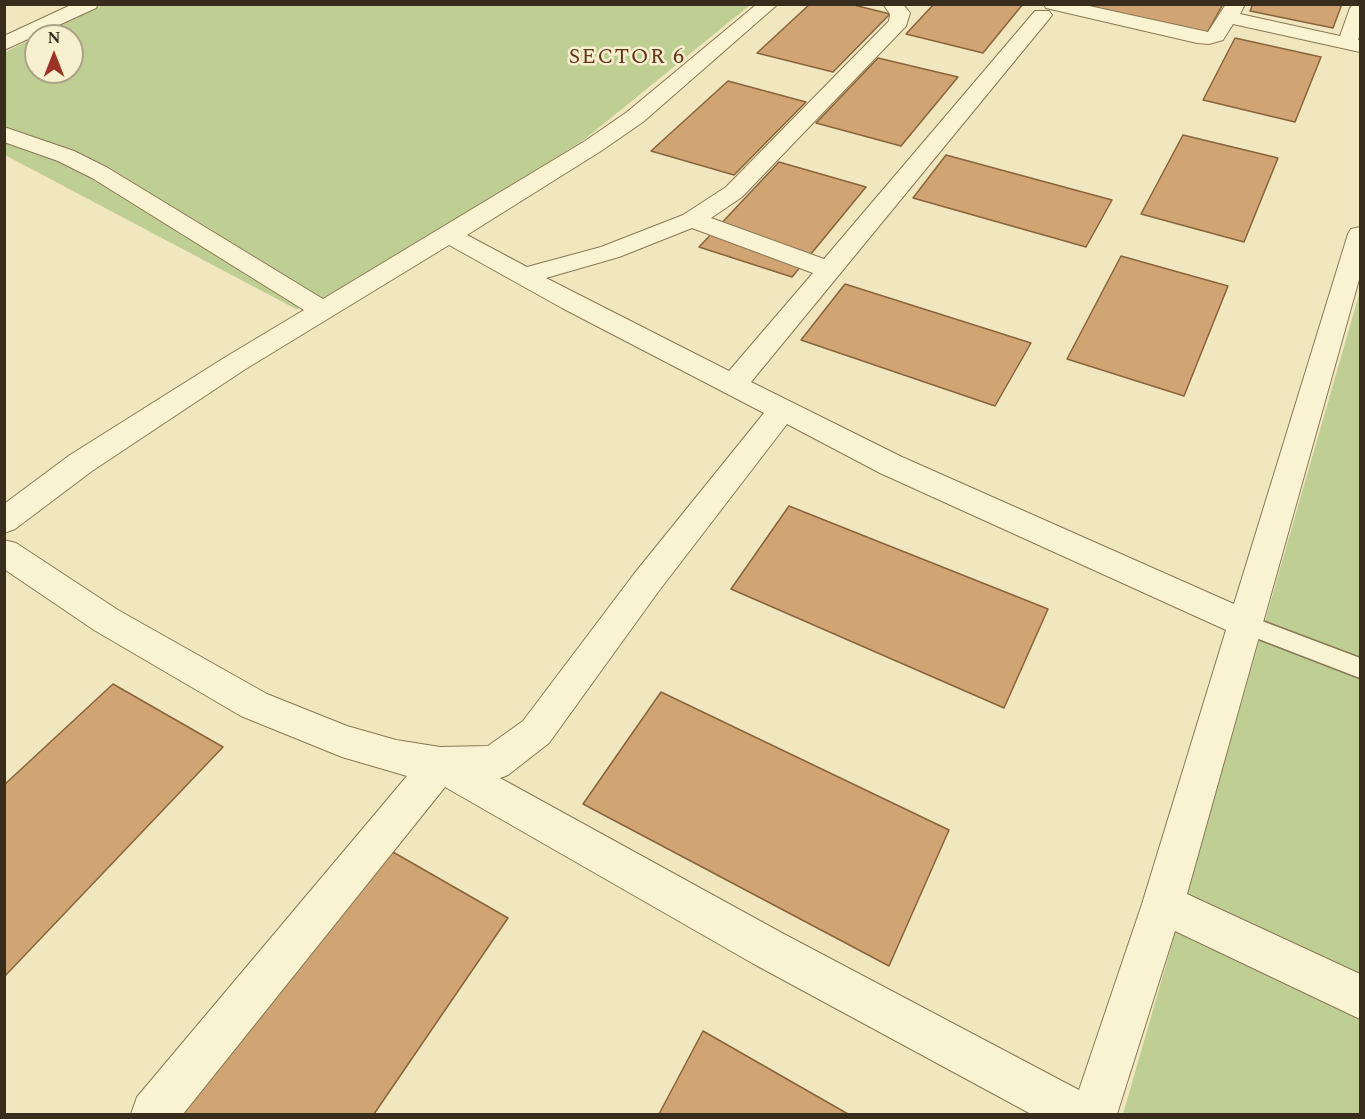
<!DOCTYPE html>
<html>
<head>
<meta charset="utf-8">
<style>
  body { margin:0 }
  #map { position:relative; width:1365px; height:1119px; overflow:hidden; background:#f0e7bf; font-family:Spectral,serif }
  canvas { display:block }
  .frame { position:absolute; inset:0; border:6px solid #382d1c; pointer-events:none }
  .north { position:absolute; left:24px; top:24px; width:60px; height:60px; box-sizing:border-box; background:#f7f0cf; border:2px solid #aba287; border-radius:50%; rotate:0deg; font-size:16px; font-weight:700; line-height:24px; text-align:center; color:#382d1c }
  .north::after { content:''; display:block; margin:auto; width:21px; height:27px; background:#9b3224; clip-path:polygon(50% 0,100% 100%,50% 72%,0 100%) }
</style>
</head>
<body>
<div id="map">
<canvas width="1365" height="1119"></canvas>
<div class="frame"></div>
<div class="north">N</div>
</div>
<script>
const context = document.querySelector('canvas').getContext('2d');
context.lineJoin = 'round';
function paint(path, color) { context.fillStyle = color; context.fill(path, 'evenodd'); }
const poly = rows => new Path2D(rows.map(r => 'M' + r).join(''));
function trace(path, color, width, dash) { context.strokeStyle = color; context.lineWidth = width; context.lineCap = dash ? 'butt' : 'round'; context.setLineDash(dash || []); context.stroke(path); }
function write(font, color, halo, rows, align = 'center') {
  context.font = font + ' Spectral,serif'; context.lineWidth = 5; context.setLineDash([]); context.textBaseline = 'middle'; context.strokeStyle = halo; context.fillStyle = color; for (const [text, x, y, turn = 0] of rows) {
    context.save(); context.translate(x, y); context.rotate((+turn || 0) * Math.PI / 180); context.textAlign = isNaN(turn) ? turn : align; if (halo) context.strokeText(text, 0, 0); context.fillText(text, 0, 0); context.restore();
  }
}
paint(poly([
  [102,5,750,5,580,143,316,304,296,309,5,155,5,52,36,37,36,72,72,72,72,36,37,36],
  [1360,291,1360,1114,1123,1114]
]), '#bfce92');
const building = poly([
  [810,4,850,4,890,14,833,72,757,53,810,4],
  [934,4,1023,4,983,53,906,34,934,4],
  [1074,4,1223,4,1207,33,1074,4],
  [1253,4,1342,4,1333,28,1250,11,1253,4],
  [1235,38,1321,57,1295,122,1203,100,1235,38],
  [878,58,958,77,901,146,816,123,878,58],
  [728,81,806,102,734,175,651,151,728,81],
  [1183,135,1278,158,1244,242,1141,214,1183,135],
  [946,155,1112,200,1086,247,913,198,946,155],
  [779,162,866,187,792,277,699,247,779,162],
  [1121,256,1228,286,1184,396,1067,359,1121,256],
  [845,284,1031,343,995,406,801,340,845,284],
  [789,506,1048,609,1004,708,731,589,789,506],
  [113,684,223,747,4,977,4,785,113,684],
  [661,692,949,830,889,966,583,804,661,692],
  [372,840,508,918,374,1114,153,1114,372,840],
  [703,1031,848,1114,659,1114,703,1031]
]);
paint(building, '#d0a573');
trace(building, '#89643b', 1.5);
const service = poly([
  [1246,615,1360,658,1360,678,1238,631,1234,624,1238,617,1246,615]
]);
const minor = poly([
  [73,4,98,4,96,8,4,50,4,36,73,4],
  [757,4,778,4,643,122,601,151,467,235,527,267,601,247,683,215,726,187,889,21,890,14,883,4,903,4,910,13,906,26,742,197,711,218,824,259,1035,11,1049,11,1052,15,1049,19,751,382,902,457,1234,604,1348,234,1351,229,1360,227,1360,276,1187,894,1360,974,1360,1019,1175,931,1117,1114,1031,1114,752,963,445,787,183,1114,131,1114,137,1097,407,776,342,757,241,716,94,630,4,569,4,540,16,543,118,610,267,694,347,726,396,740,440,747,488,746,523,721,634,574,764,413,562,308,449,245,244,370,92,471,15,529,4,533,4,504,70,455,224,358,304,310,92,178,58,161,4,142,4,127,74,151,108,168,323,299,585,141,627,112,757,4],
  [692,228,813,273,729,371,546,278,619,257,692,228],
  [787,424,880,473,1226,630,1142,904,1079,1090,782,933,500,778,508,775,549,743,658,592,787,424],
  [1044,4,1080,4,1208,32,1226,4,1245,4,1240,14,1340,36,1350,8,1353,4,1360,4,1360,33,1358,40,1360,40,1360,52,1233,24,1223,40,1209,44,1197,43,1046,8,1044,4]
]);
trace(service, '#897856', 3);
trace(minor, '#897856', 2);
paint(service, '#faf3d2');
paint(minor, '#faf3d2');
context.letterSpacing = '1.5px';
write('22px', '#663319', '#f7f0cf', [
  ["SECTOR 6",627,59]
]);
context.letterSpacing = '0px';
</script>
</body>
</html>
